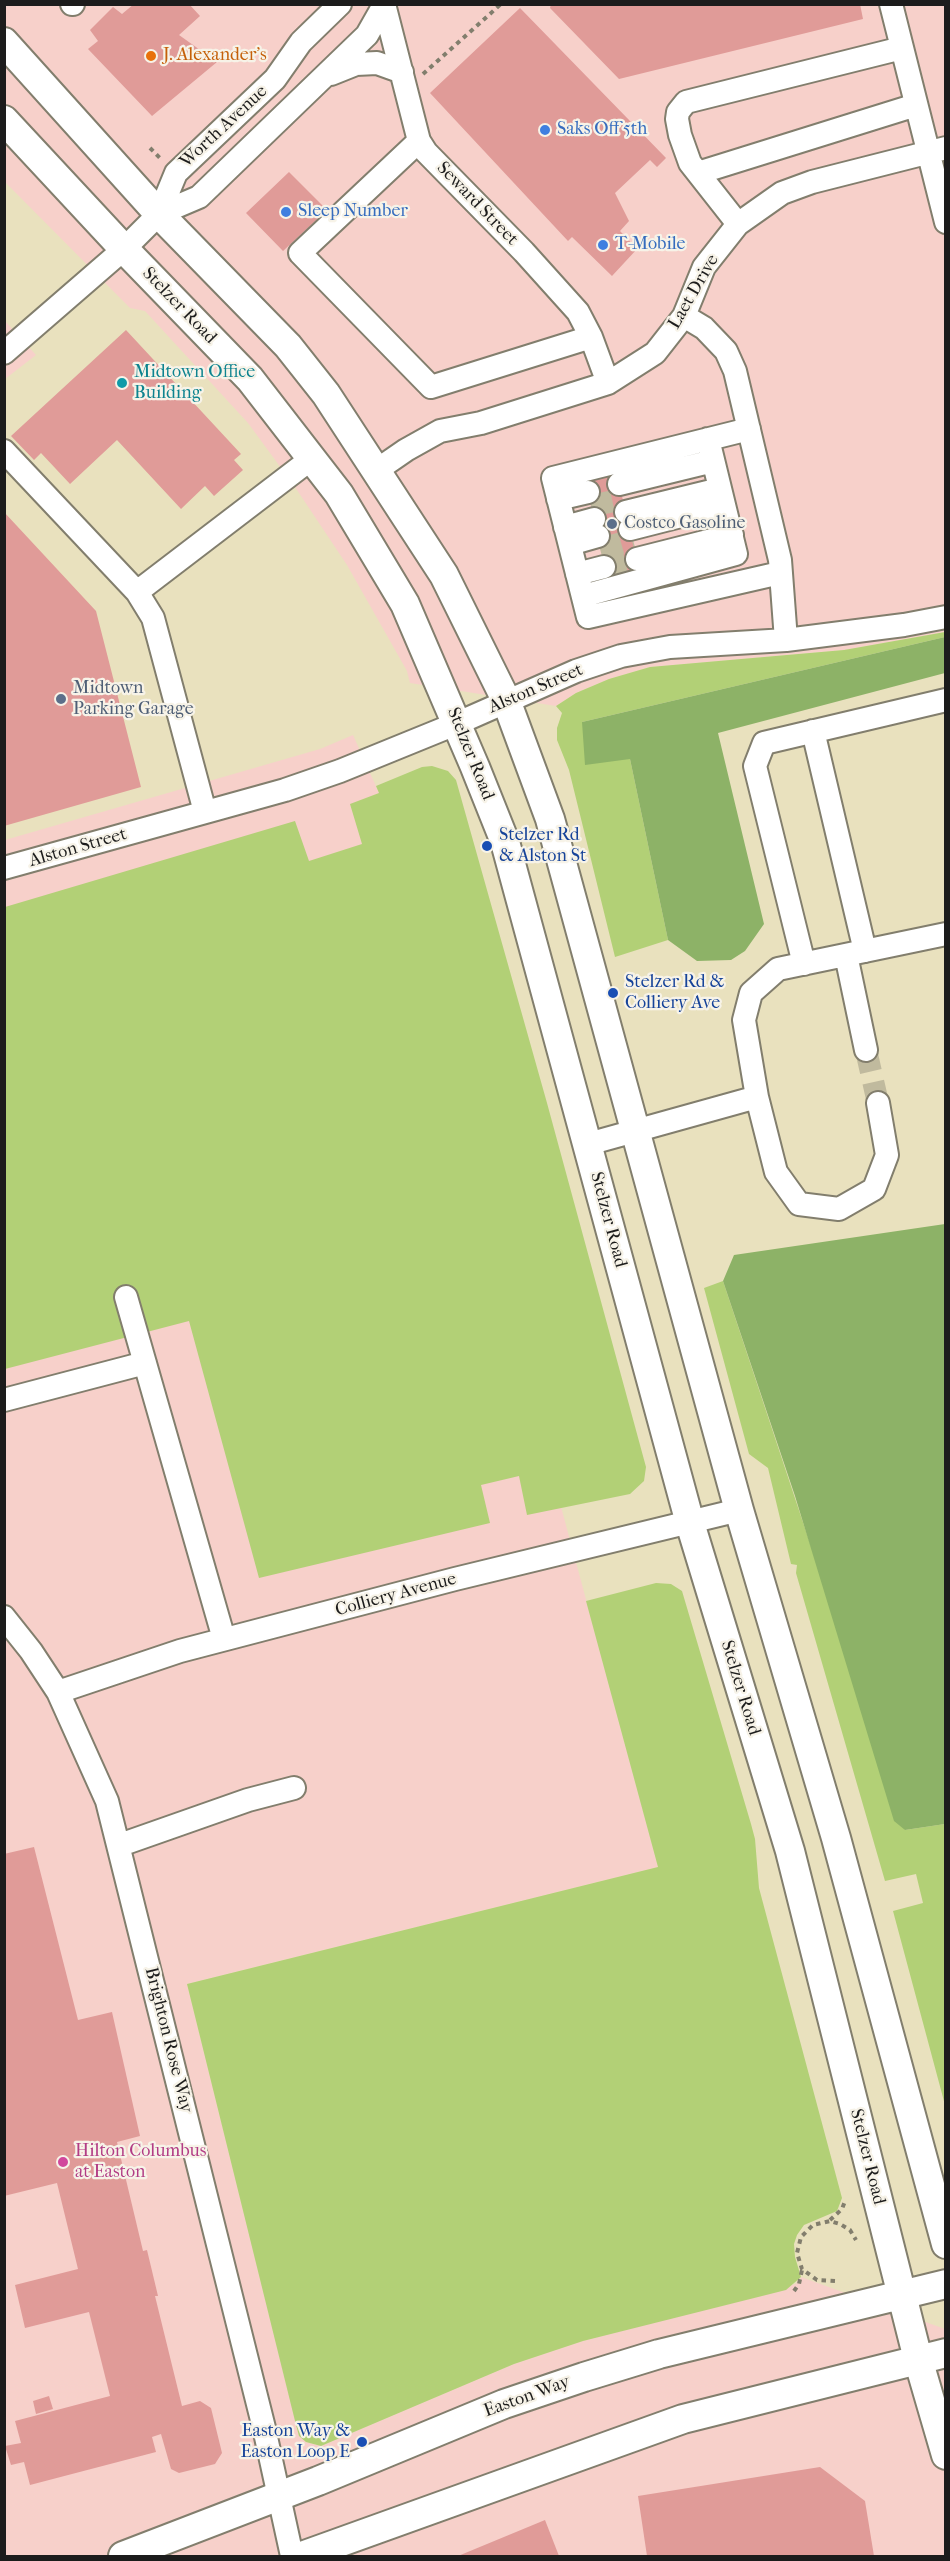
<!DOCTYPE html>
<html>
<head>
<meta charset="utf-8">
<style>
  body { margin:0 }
  #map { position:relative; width:950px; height:2561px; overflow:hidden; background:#e9e1be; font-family:"IM FELL French Canon",serif }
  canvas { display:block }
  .frame { position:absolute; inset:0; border:6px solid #1c1c1c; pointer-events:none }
</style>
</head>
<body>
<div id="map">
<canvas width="950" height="2561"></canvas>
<div class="frame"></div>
</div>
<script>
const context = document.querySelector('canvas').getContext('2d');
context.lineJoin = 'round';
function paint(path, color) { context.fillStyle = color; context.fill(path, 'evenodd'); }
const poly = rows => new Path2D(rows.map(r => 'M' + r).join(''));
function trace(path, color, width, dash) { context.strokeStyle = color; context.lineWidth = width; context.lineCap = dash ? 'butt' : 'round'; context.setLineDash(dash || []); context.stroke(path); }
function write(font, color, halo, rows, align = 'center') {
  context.font = font + ' "IM FELL French Canon",serif'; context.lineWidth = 4.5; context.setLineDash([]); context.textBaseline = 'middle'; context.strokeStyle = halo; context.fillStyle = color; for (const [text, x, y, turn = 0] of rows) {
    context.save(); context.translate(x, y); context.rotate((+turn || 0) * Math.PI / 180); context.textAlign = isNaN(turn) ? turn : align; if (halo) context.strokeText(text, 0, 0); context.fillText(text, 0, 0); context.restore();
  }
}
paint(poly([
  [4,5,945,5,945,632,844,650,650,667,609,679,576,693,556,706,410,683,407,671,347,565,295,487,248,423,145,311,130,308,5,182],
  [5,321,36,355,5,379],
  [353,735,379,793,377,823,658,1867,187,1984,299,2436,306,2442,321,2446,514,2364,583,2341,796,2284,801,2277,945,2329,945,2556,5,2556,5,840,320,749]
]), '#f7d0ca');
paint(poly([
  [945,632,945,637,582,722,630,759,668,940,615,957,569,770,557,740,557,728,562,713,556,706,576,693,609,679,650,667,844,650],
  [432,766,448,771,456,780,547,1103,646,1467,644,1481,630,1494,527,1515,519,1476,481,1485,490,1523,259,1578,189,1321,5,1369,5,907,295,821,309,861,362,844,350,804,379,793,376,786,422,767],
  [723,1281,905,1830,945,1824,945,2105,893,1911,923,1903,916,1874,885,1881,796,1573,797,1565,791,1564,768,1468,749,1454,704,1288],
  [656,1583,671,1584,682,1591,751,1824,755,1839,759,1888,842,2198,837,2211,804,2225,797,2235,794,2244,795,2257,801,2277,786,2290,583,2341,514,2364,321,2446,306,2442,299,2436,296,2425,187,1984,658,1867,586,1601]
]), '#b2d076');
paint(poly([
  [945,637,945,673,718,733,764,924,745,951,731,960,697,961,668,940,630,759,585,765,582,722],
  [945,1224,945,1824,905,1830,894,1821,795,1496,723,1281,734,1255]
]), '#8db267');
paint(poly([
  [134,4,189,4,200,16,179,35,217,62,152,116,88,49,98,41,90,30,113,7,122,14],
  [551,4,860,4,863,19,619,79,550,8],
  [520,8,666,158,657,167,650,160,615,193,629,221,620,231,637,249,612,276,572,237,568,241,430,93],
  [289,172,327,210,283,251,246,213],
  [126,330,241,454,234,460,243,470,214,496,205,486,181,509,117,440,70,484,41,453,34,460,11,436],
  [615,467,641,576,609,585,584,474],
  [4,512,96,611,141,787,4,826],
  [34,1847,78,2020,112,2012,140,2136,117,2142,143,2251,147,2250,158,2296,155,2296,182,2406,200,2401,211,2408,222,2453,215,2464,179,2473,171,2469,161,2434,152,2437,156,2452,30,2485,24,2462,11,2465,5,2446,21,2443,15,2421,110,2396,89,2312,25,2328,15,2285,78,2269,57,2183,4,2196,4,1854],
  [49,2396,53,2409,36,2414,33,2401],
  [820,2467,865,2501,874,2556,647,2556,638,2496],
  [545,2520,559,2556,458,2556]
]), '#e09b98');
trace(poly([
  [591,506,623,499],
  [600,549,633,540],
  [604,567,637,559],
  [866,1050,878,1103]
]), '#c0ba9e', 22, [22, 11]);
const minor = poly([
  [72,4,73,4],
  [384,4,419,141,426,152,524,252,578,312,591,337,608,383],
  [891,4,946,222],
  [331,74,356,64,377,63,402,72],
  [419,141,300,253,431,387,591,337],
  [698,173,916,105],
  [159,214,199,197,367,35,384,5],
  [738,224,690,163,680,135,677,119,678,112,686,102,902,48],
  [684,316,704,328,726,351,735,371,780,560,786,640],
  [4,353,124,249,159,214,176,173,275,79,301,42,340,4],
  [749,429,553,478,588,617,780,573],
  [4,451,137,592,153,618,205,812],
  [377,470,406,450,440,431,481,423,608,383,655,353,684,316,704,267,738,224,782,193,812,182,946,148],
  [619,484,713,461],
  [558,499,588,492],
  [626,512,720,489],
  [565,527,594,519],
  [630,529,724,505],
  [570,544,598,536],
  [637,559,732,535],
  [577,574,604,567],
  [137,592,311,459],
  [583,596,736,554,708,439],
  [813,731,865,951],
  [4,868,285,790,340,771,458,723,576,671,621,656,670,647,786,640,904,625,946,617],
  [846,955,866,1050],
  [804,964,755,766,764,743,946,700],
  [757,1097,776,1172,799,1204,839,1209,874,1189,887,1155,878,1103],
  [588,1144,757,1097,744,1020,751,993,778,969,946,934],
  [126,1297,224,1639],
  [4,1400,145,1363],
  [4,1617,31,1651,58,1692,107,1801,264,2428,292,2556],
  [58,1692,180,1651,455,1579,739,1510],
  [120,1845,248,1800,294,1788]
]);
const major = poly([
  [4,42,159,214,288,346,326,394,444,575,506,700,550,819,739,1510,836,1838,946,2244],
  [4,120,124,249,250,379,339,494,405,604,475,767,505,842,690,1523,790,1851,918,2359,946,2455],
  [123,2556,318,2481,504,2404,584,2377,659,2354,946,2284],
  [302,2556,683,2419,946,2353]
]);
trace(minor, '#827e6d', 26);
trace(major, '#827e6d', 32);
trace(poly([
  [423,74,501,4],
  [150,148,162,160],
  [830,2220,842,2209,845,2201],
  [835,2281,817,2280,802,2269,797,2253,801,2237,813,2225,830,2221,840,2224,850,2230,856,2240],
  [794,2291,799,2284,802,2270]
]), '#827e6d', 4, [4.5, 4.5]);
trace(minor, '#fff', 22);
trace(major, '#fff', 28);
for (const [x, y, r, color] of [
  [151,56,6,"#e8710a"],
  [545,130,6,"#3f7fe0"],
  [286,212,6,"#3f7fe0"],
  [603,245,6,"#3f7fe0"],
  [122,383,6,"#0f9aa8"],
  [612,524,6,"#5c6f8a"],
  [61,699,6,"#5c6f8a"],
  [487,846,6,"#1a4fb4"],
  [613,993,6,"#1a4fb4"],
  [63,2162,6,"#d1479c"],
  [362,2442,6,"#1a4fb4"]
]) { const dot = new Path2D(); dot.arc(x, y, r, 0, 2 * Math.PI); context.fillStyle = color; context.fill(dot); trace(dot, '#f7f3e8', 2); }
write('18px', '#c56008', '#f7f3e8', [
  ["J. Alexander's",163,56]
], 'left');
write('18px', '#1c1c1c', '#f7f3e8', [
  ["Worth Avenue",224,127,-43],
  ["Seward Street",477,204,46],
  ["Laet Drive",694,292,-60],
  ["Stelzer Road",179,306,46],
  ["Alston Street",536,689,-23],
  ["Stelzer Road",470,754,68],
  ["Alston Street",78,848,-16],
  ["Stelzer Road",608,1220,75],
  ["Colliery Avenue",396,1595,-15],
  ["Stelzer Road",740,1688,73],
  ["Brighton Rose Way",168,2040,76],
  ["Stelzer Road",867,2157,76],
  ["Easton Way",527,2397,-20]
]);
write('18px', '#366cbe', '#f7f3e8', [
  ["Saks Off 5th",557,130],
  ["Sleep Number",298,212],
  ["T-Mobile",615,245]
], 'left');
write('18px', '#0d838f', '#f7f3e8', [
  ["Midtown Office",134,373],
  ["Building",134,394]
], 'left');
write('18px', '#4e5e75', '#f7f3e8', [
  ["Costco Gasoline",624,524],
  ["Midtown",73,689],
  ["Parking Garage",73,710]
], 'left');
write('18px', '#164399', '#f7f3e8', [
  ["Stelzer Rd",499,836],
  ["& Alston St",499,857],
  ["Stelzer Rd &",625,983],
  ["Colliery Ave",625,1004],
  ["Easton Way &",350,2432,"right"],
  ["Easton Loop E",350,2453,"right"]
], 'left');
write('18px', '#b23c85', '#f7f3e8', [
  ["Hilton Columbus",75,2152],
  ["at Easton",75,2173]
], 'left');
</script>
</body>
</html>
